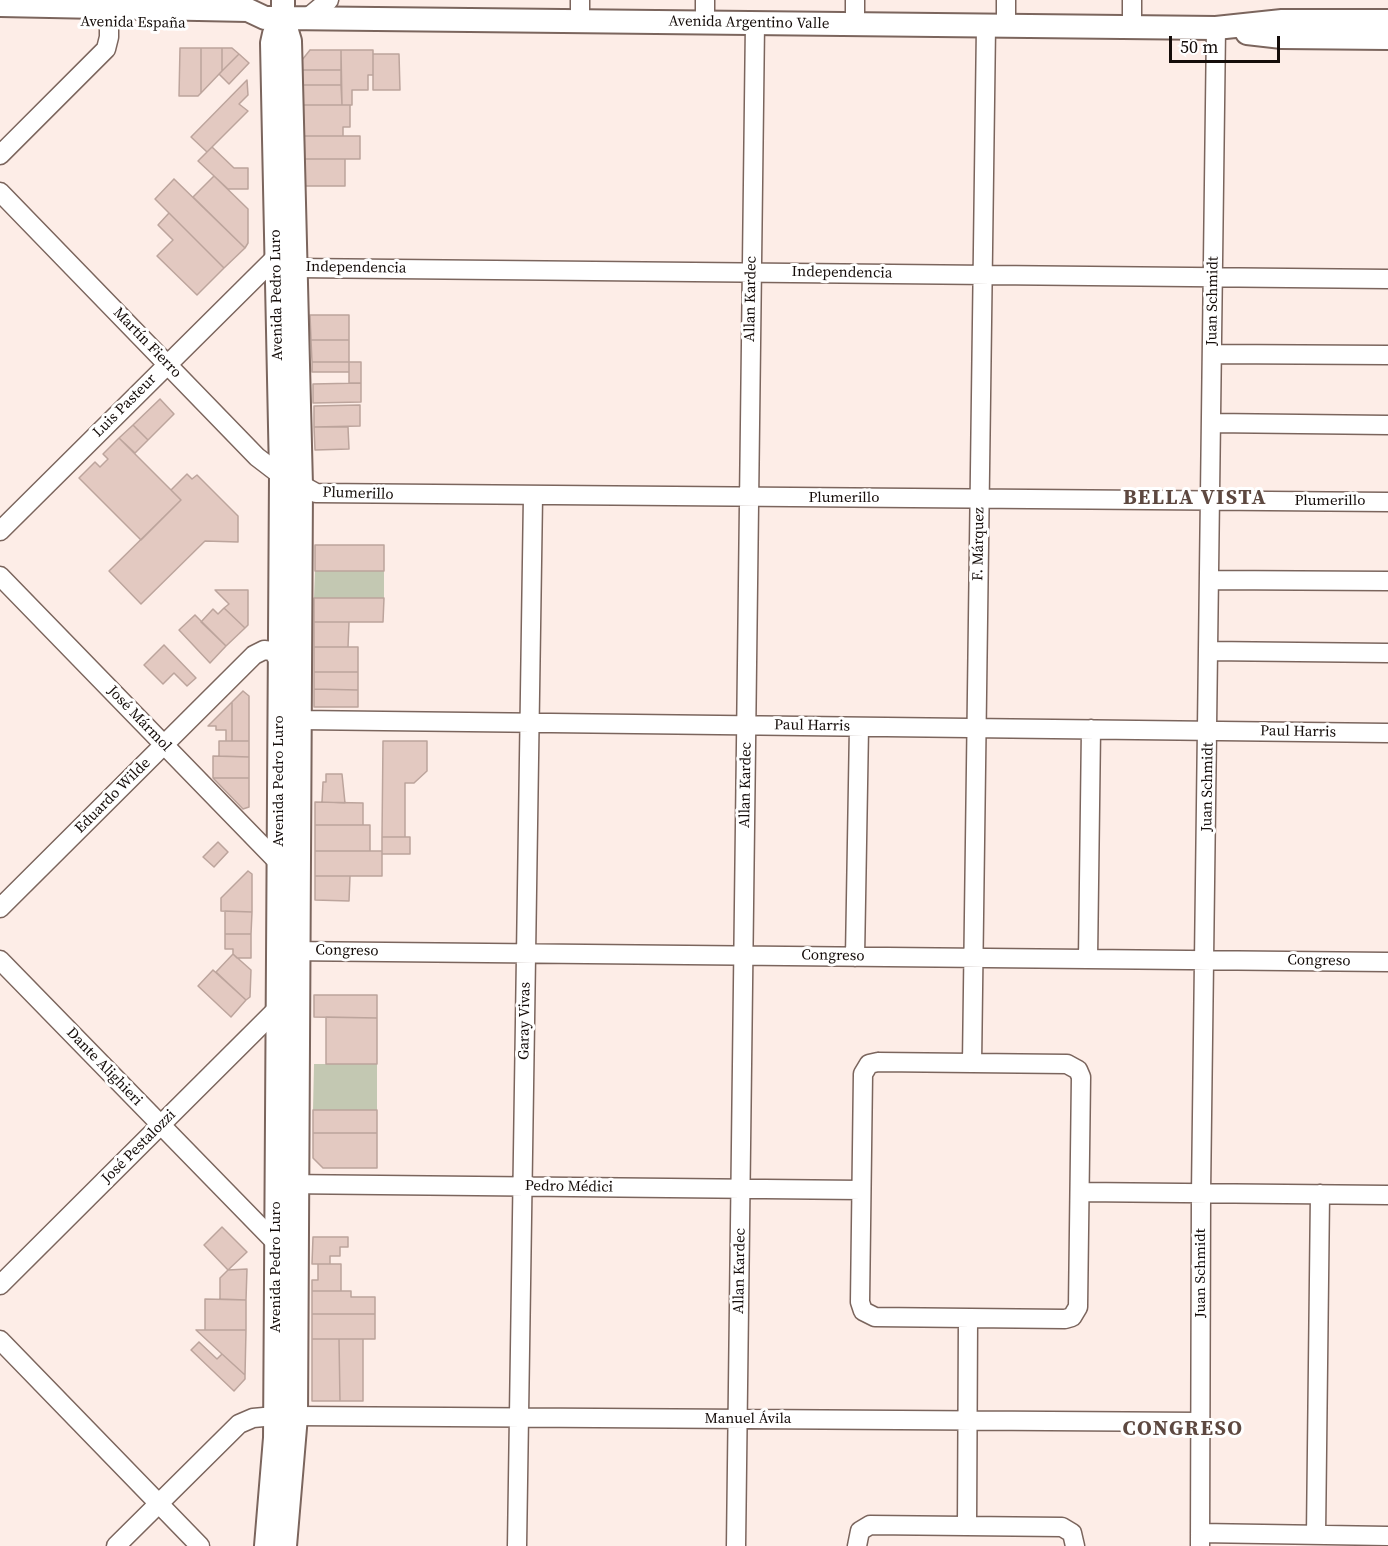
<!DOCTYPE html>
<html>
<head>
<meta charset="utf-8">
<style>
  body { margin:0 }
  #map { position:relative; width:1388px; height:1546px; overflow:hidden; background:#fdede7; font-family:"Source Serif 4",serif }
  canvas { display:block }
  .scale { position:absolute; left:1169px; top:36px; width:111px; height:27px; box-sizing:border-box; border:3px solid #150d0a; border-top:0; padding-left:8px; font-size:18px; line-height:21px; white-space:nowrap; color:#150d0a; -webkit-text-stroke:4px #fff; paint-order:stroke }
</style>
</head>
<body>
<div id="map">
<canvas width="1388" height="1546"></canvas>
<div class="scale">50 m</div>
</div>
<script>
const context = document.querySelector('canvas').getContext('2d');
context.lineJoin = 'round';
function paint(path, color) { context.fillStyle = color; context.fill(path, 'evenodd'); }
const poly = rows => new Path2D(rows.map(r => 'M' + r).join(''));
function trace(path, color, width, dash) { context.strokeStyle = color; context.lineWidth = width; context.lineCap = dash ? 'butt' : 'round'; context.setLineDash(dash || []); context.stroke(path); }
function write(font, color, halo, rows, align = 'center') {
  context.font = font + ' "Source Serif 4",serif'; context.lineWidth = 6; context.setLineDash([]); context.textBaseline = 'middle'; context.strokeStyle = halo; context.fillStyle = color; for (const [text, x, y, turn = 0] of rows) {
    context.save(); context.translate(x, y); context.rotate((+turn || 0) * Math.PI / 180); context.textAlign = isNaN(turn) ? turn : align; if (halo) context.strokeText(text, 0, 0); context.fillText(text, 0, 0); context.restore();
  }
}
paint(poly([
  [315,571,384,571,384,598,314,598],
  [314,1064,377,1064,377,1110,313,1110]
]), '#c3c8b2');
const building = poly([
  [180,48,201,48,201,93,198,96,179,96,180,48],
  [201,48,222,48,222,71,201,93,201,48],
  [222,48,232,48,239,54,222,71,222,48],
  [310,50,341,50,341,70,302,70,302,60,310,50],
  [341,50,373,50,373,75,368,75,368,90,352,90,352,105,342,105,341,50],
  [239,54,249,63,229,84,219,74,239,54],
  [373,54,399,54,400,90,373,90,373,54],
  [302,70,341,70,341,85,302,85,302,70],
  [247,80,248,95,239,104,248,111,207,152,191,137,247,80],
  [302,85,341,85,342,105,303,105,302,85],
  [303,105,350,105,350,127,343,127,343,136,303,136,303,105],
  [303,136,360,136,360,159,303,159,303,136],
  [212,147,234,168,248,168,248,189,228,189,198,161,212,147],
  [303,159,345,159,345,186,303,186,303,159],
  [214,176,248,209,248,243,245,248,193,197,214,176],
  [174,179,245,248,224,268,155,199,174,179],
  [169,213,224,268,197,295,157,256,173,240,158,225,169,213],
  [310,315,349,315,349,340,311,340,310,315],
  [311,340,349,340,349,362,312,362,311,340],
  [312,362,349,362,349,372,312,372,312,362],
  [349,362,361,362,361,383,349,383,349,362],
  [361,383,361,402,313,403,313,384,361,383],
  [160,399,174,414,148,440,133,425,160,399],
  [360,405,360,426,314,427,314,406,360,405],
  [133,425,148,440,135,453,119,438,133,425],
  [314,427,348,427,349,449,315,450,314,427],
  [119,438,181,500,141,540,79,478,95,462,100,467,108,459,103,454,119,438],
  [187,474,192,479,197,475,238,516,238,542,205,541,141,604,109,571,181,500,171,490,187,474],
  [315,545,384,545,384,571,315,571,315,545],
  [215,590,248,590,248,625,245,628,224,608,229,604,215,590],
  [314,598,384,598,383,622,314,622,314,598],
  [224,608,245,628,226,646,201,622,213,609,218,614,224,608],
  [195,615,226,646,210,663,179,630,195,615],
  [314,622,349,622,348,647,314,647,314,622],
  [164,645,196,678,187,686,174,673,163,684,144,665,164,645],
  [314,647,358,647,358,672,314,672,314,647],
  [314,672,358,672,358,690,314,689,314,672],
  [314,689,358,690,358,707,314,707,314,689],
  [243,691,249,696,249,741,232,741,232,702,243,691],
  [232,702,232,741,226,741,226,730,216,730,216,726,208,726,232,702],
  [219,741,249,741,249,757,219,756,219,741],
  [383,741,427,741,427,771,414,783,405,783,405,837,382,837,383,741],
  [213,756,249,757,249,778,213,778,213,756],
  [326,774,342,774,345,803,322,802,323,782,326,782,326,774],
  [213,778,249,778,249,807,243,809,213,778],
  [315,802,363,803,363,825,315,825,315,802],
  [315,825,370,825,370,851,315,851,315,825],
  [382,837,410,837,410,854,382,854,382,837],
  [218,842,228,852,214,867,203,857,218,842],
  [315,851,382,851,382,876,315,876,315,851],
  [248,871,252,874,252,912,221,911,221,898,248,871],
  [315,876,350,876,349,901,315,900,315,876],
  [225,911,252,912,251,934,225,934,225,911],
  [225,934,251,934,251,958,237,958,233,954,233,949,225,949,225,934],
  [233,954,251,970,250,997,246,1000,216,972,233,954],
  [213,970,246,1000,231,1017,198,986,213,970],
  [314,995,377,995,377,1018,314,1017,314,995],
  [326,1017,377,1018,377,1064,326,1064,326,1017],
  [313,1110,377,1110,377,1133,313,1133,313,1110],
  [313,1133,377,1133,377,1168,323,1168,313,1158,313,1133],
  [222,1227,247,1252,228,1270,204,1245,222,1227],
  [313,1237,348,1237,348,1247,340,1247,340,1256,330,1256,330,1264,312,1264,313,1237],
  [318,1264,341,1264,341,1291,312,1291,312,1280,318,1280,318,1264],
  [247,1269,246,1300,220,1299,220,1278,228,1270,247,1269],
  [312,1291,351,1291,351,1297,375,1297,375,1314,312,1314,312,1291],
  [205,1299,246,1300,246,1330,205,1330,205,1299],
  [312,1314,375,1314,375,1339,312,1339,312,1314],
  [196,1330,246,1330,245,1375,222,1354,196,1330],
  [312,1339,339,1339,340,1401,312,1401,312,1339],
  [339,1339,363,1339,363,1401,340,1401,339,1339],
  [199,1342,217,1359,222,1354,245,1375,245,1379,234,1391,191,1350,199,1342]
]);
paint(building, '#e3c9c1');
trace(building, '#bca49c', 1.5);
const minor = poly([
  [580,0,580,21],
  [705,0,705,23],
  [1006,0,1006,26],
  [306,19,329,0],
  [855,24,855,0],
  [1132,27,1132,0],
  [0,155,106,49,109,37,109,7],
  [0,192,257,457,274,470,316,493,1388,502],
  [296,268,1388,279],
  [1213,354,1388,355],
  [1212,423,1388,425],
  [0,531,277,256],
  [0,576,278,862],
  [1210,580,1388,581],
  [1209,651,1388,653],
  [296,707,300,720,1388,733],
  [0,908,254,655,264,650,272,651,279,660,281,667],
  [286,951,1388,962],
  [855,957,859,727],
  [1088,959,1091,729],
  [0,960,281,1248],
  [878,1062,1067,1064,1078,1070,1081,1077,1078,1307,1072,1317,1065,1319,875,1317,863,1311,860,1302,863,1074,869,1064,878,1062],
  [972,1063,986,26],
  [284,1184,861,1190],
  [1080,1192,1388,1195],
  [0,1285,277,1009],
  [0,1340,200,1546],
  [296,1416,1200,1422],
  [967,1526,968,1319],
  [1200,1533,1388,1536],
  [1316,1535,1320,1194],
  [116,1546,239,1424,253,1418,275,1416],
  [517,1546,533,496],
  [736,1546,755,23],
  [857,1546,860,1531,870,1525,1062,1527,1072,1533,1075,1546],
  [1200,1546,1201,1193,1216,28]
]);
const major = poly([
  [283,0,283,18,290,41,301,486,296,1416,285,1546],
  [0,5,248,10,265,18,283,18,1216,28,1282,21,1388,21],
  [1247,33,1282,37,1388,38],
  [266,1546,275,1438,281,474,272,43,274,34,283,18]
]);
trace(minor, '#7b655d', 21);
trace(major, '#7b655d', 26);
trace(minor, '#fff', 18);
trace(major, '#fff', 22);
write('15px', '#150d0a', '#fff', [
  ["Avenida España",133,23,1],
  ["Avenida Argentino Valle",749,23,1],
  ["Independencia",356,268,1],
  ["Independencia",842,273,1],
  ["Avenida Pedro Luro",277,295,-91],
  ["Allan Kardec",751,299,-89],
  ["Juan Schmidt",1213,301,-89],
  ["Martín Fierro",147,343,46],
  ["Luis Pasteur",125,406,-45],
  ["Plumerillo",358,494,2],
  ["Plumerillo",844,498],
  ["Plumerillo",1330,501],
  ["F. Márquez",979,544,-89],
  ["José Mármol",139,719,46],
  ["Paul Harris",812,726,1],
  ["Paul Harris",1298,732,1],
  ["Avenida Pedro Luro",279,781,-90],
  ["Allan Kardec",746,785,-89],
  ["Juan Schmidt",1208,787,-89],
  ["Eduardo Wilde",113,796,-45],
  ["Congreso",347,951,1],
  ["Congreso",833,956,1],
  ["Congreso",1319,961,1],
  ["Garay Vivas",525,1021,-89],
  ["Dante Alighieri",104,1067,46],
  ["José Pestalozzi",139,1147,-45],
  ["Pedro Médici",569,1187,1],
  ["Avenida Pedro Luro",276,1267,-90],
  ["Allan Kardec",740,1271,-89],
  ["Juan Schmidt",1201,1273,-90],
  ["Manuel Ávila",748,1419]
]);
context.letterSpacing = '1.5px';
write('bold 21px', '#5d4840', '#fff', [
  ["BELLA VISTA",1195,499],
  ["CONGRESO",1183,1430]
]);
context.letterSpacing = '0px';
</script>
</body>
</html>
